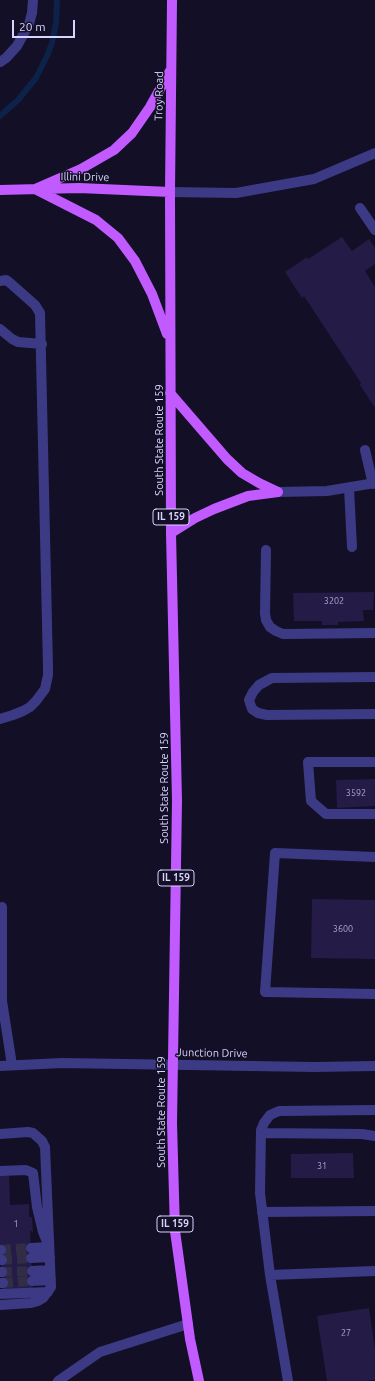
<!DOCTYPE html>
<html>
<head>
<meta charset="utf-8">
<style>
  body { margin:0 }
  #map { position:relative; width:375px; height:1381px; overflow:hidden; background:#130f26; font-family:Ubuntu,sans-serif }
  canvas { display:block }
  .scale { position:absolute; left:12px; top:20px; width:63px; height:18px; box-sizing:border-box; border:2px solid #d9d4ff; border-top:0; padding-left:5px; font-size:12px; line-height:14px; white-space:nowrap; color:#d9d4ff; -webkit-text-stroke:3px #130f26; paint-order:stroke }
</style>
</head>
<body>
<div id="map">
<canvas width="375" height="1381"></canvas>
<div class="scale">20 m</div>
</div>
<script>
const context = document.querySelector('canvas').getContext('2d');
context.lineJoin = 'round';
const poly = rows => new Path2D(rows.map(r => 'M' + r).join(''));
function trace(path, color, width, dash) { context.strokeStyle = color; context.lineWidth = width; context.lineCap = dash ? 'butt' : 'round'; context.setLineDash(dash || []); context.stroke(path); }
function paint(path, color) { context.fillStyle = color; context.fill(path, 'evenodd'); }
function write(font, color, halo, rows, align = 'center') {
  context.font = font + ' Ubuntu,sans-serif'; context.lineWidth = 3; context.setLineDash([]); context.textBaseline = 'middle'; context.strokeStyle = halo; context.fillStyle = color; for (const [text, x, y, turn = 0] of rows) {
    context.save(); context.translate(x, y); context.rotate((+turn || 0) * Math.PI / 180); context.textAlign = isNaN(turn) ? turn : align; if (halo) context.strokeText(text, 0, 0); context.fillText(text, 0, 0); context.restore();
  }
}
trace(poly([
  [0,116,18,100,36,78,47,56,52,43,56,23,57,0]
]), '#0c2248', 6);
paint(poly([
  [342,237,352,251,369,239,375,248,375,264,365,271,375,287,375,408,360,385,361,383,304,296,302,298,285,272,307,257,308,259],
  [374,592,373,610,363,610,364,621,338,622,338,625,322,625,322,621,294,621,293,593],
  [375,779,375,806,337,808,336,780],
  [312,899,375,900,375,959,311,958],
  [353,1153,354,1178,291,1178,291,1154],
  [9,1172,10,1205,29,1204,29,1217,32,1217,33,1232,30,1231,33,1291,3,1293,0,1245,0,1173],
  [369,1308,375,1350,375,1380,366,1381,327,1381,317,1316]
]), '#241b47');
trace(poly([
  [1,1250,31,1248],
  [2,1260,31,1258],
  [2,1272,32,1271],
  [3,1283,32,1281]
]), '#312d47', 10, [10, 5]);
trace(poly([
  [0,62,6,58,17,46,29,24,32,13,33,0],
  [170,192,236,193,314,179,375,153],
  [360,208,375,230],
  [0,281,6,280,9,282,35,305,40,313,48,668,48,675,45,689,36,701,30,707,23,711,13,715,0,719],
  [0,329,12,339,18,342,42,344],
  [365,450,373,484],
  [349,488,352,547],
  [278,492,327,491,375,483],
  [266,550,265,613,266,620,270,627,276,631,283,634,375,633],
  [375,677,272,678,259,685,253,692,249,700,252,709,258,713,267,715,375,714],
  [375,762,308,762,311,801,326,814,375,814],
  [375,857,275,853,265,992,375,994],
  [2,907,2,1001,12,1065],
  [0,1066,62,1063,315,1067,375,1066],
  [261,1133,362,1134,375,1136],
  [0,1134,28,1132,33,1133,42,1141,45,1147,51,1287,43,1298,38,1301,31,1303,0,1305],
  [0,1171,26,1170,33,1173,37,1207,43,1232,49,1247,31,1248],
  [262,1212,375,1211],
  [0,1250,1,1250],
  [31,1258,50,1257],
  [0,1260,2,1260],
  [32,1271,50,1270],
  [0,1272,2,1272],
  [270,1275,260,1193,261,1130,264,1123,270,1115,279,1111,375,1110],
  [32,1281,51,1280],
  [0,1283,3,1283],
  [0,1294,48,1292],
  [58,1381,100,1352,188,1324],
  [288,1381,270,1275,375,1271]
]), '#3d3a85', 10);
trace(poly([
  [172,0,170,192,171,533,177,801,172,1123,175,1231,190,1339,199,1381],
  [35,189,96,220,118,238,135,261,152,294,167,334],
  [35,189,81,169,114,150,132,133,150,107,170,71],
  [0,190,79,188,170,192],
  [170,393,227,459,242,473,259,483,278,492],
  [171,533,195,518,214,509,248,496,278,492]
]), '#c25bff', 10);
write('9px', '#aca6d1', null, [
  ["3202",334,601],
  ["3592",356,793],
  ["3600",343,929],
  ["31",322,1166],
  ["1",16,1224],
  ["27",346,1333]
]);
for (const [x, y, w] of [
  [171,517,36],
  [176,878,36],
  [175,1224,36]
]) { const box = new Path2D(); box.roundRect(x - w / 2, y - 8, w, 16, 3); context.fillStyle = '#130f26'; context.fill(box); trace(box, '#d9d4ff', 1); }
write('bold 10px', '#d9d4ff', null, [
  ["IL 159",171,517],
  ["IL 159",176,878],
  ["IL 159",175,1224]
]);
write('11px', '#d9d4ff', '#130f26', [
  ["Troy Road",159,96,-89],
  ["Illini Drive",85,177,1],
  ["South State Route 159",159,440,-90],
  ["South State Route 159",164,788,-90],
  ["Junction Drive",212,1053,1],
  ["South State Route 159",161,1112,-90]
]);
</script>
</body>
</html>
